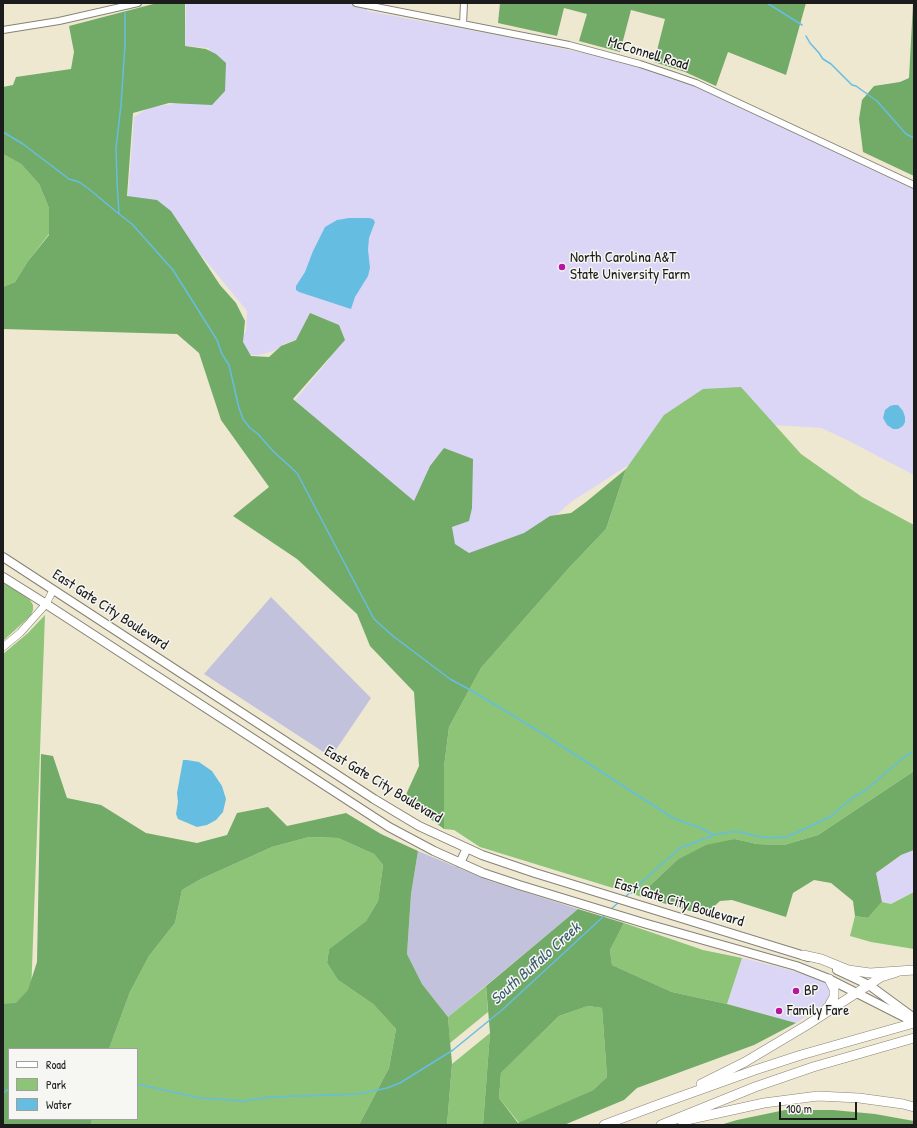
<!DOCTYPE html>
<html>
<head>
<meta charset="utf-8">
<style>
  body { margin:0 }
  #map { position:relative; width:917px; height:1128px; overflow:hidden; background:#efe8d1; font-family:"Patrick Hand",sans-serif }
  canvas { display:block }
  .frame { position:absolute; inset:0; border:4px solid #1c1c1c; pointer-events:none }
  .legend { position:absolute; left:8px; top:1048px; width:130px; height:72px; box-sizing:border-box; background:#f6f6f2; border:1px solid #9f9f9c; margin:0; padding:5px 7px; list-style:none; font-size:12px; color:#1c1c1c }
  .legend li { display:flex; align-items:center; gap:8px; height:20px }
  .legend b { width:20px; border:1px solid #9f9f9c }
  .scale { position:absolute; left:779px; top:1102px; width:78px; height:18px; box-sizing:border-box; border:2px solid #1c1c1c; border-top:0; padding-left:5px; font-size:12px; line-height:14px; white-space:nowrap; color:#1c1c1c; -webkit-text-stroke:3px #f6f6f2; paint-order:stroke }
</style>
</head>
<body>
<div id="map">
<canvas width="917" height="1128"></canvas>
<div class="frame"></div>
<ul class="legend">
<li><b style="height:5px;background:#fff"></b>Road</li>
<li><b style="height:11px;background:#8dc477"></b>Park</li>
<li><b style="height:11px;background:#65bee2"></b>Water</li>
</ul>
<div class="scale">100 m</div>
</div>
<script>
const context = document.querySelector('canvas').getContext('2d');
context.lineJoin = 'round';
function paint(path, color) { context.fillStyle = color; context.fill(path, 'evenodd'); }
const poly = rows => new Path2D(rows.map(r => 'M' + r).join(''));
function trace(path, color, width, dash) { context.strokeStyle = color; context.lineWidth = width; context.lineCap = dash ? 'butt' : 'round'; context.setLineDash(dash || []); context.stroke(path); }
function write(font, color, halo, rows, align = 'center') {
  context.font = font + ' "Patrick Hand",sans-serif'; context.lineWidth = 3; context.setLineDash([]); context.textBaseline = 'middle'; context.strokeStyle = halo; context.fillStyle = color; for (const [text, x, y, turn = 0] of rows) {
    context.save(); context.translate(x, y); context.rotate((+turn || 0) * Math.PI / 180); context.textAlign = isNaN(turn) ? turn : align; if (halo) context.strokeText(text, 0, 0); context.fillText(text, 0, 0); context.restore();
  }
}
paint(poly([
  [186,3,367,3,367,11,502,36,607,58,641,67,682,81,710,93,914,189,914,476,912,474,843,438,821,428,759,424,688,440,627,466,571,502,489,576,408,506,295,400,330,358,339,335,305,336,284,344,274,351,259,355,248,355,241,337,246,331,247,311,174,222,127,209,134,117,150,107,212,99,209,48,185,46],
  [914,850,914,892,891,904,882,902,876,873,901,855],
  [742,958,782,968,820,979,826,983,829,989,830,995,827,1002,796,1023,727,1004]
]), '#dcd6f6');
paint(poly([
  [271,597,371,698,331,757,204,674],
  [418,851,490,881,578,909,448,1017,422,984,407,954,411,894]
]), '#c2c2dc');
paint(poly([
  [3,154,21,164,39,184,49,208,49,234,28,261,15,282,3,287],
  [741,387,801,454,862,497,914,525,914,771,818,835,784,845,757,844,735,839,677,860,639,896,480,847,454,830,444,829,444,767,449,727,481,668,568,569,606,529,626,469,664,415,703,389],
  [3,580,30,600,33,605,33,610,31,615,26,620,3,641],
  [45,615,29,1049,9,1049,3,1068,3,654,28,633],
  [309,837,338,838,374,854,383,865,378,901,366,921,329,949,327,963,338,980,373,1004,396,1029,389,1068,359,1125,91,1125,92,1119,137,1119,137,1049,109,1049,130,992,149,956,175,923,182,890,201,879,272,847],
  [914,892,914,949,871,942,850,936,855,916,868,918,882,902,891,904],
  [624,923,703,950,742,958,727,1004,672,992,612,965,610,950],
  [486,986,488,1012,450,1043,448,1017],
  [588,1006,602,1008,607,1077,593,1090,519,1123,499,1098,501,1073,559,1016],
  [490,1033,483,1125,447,1125,452,1064]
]), '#8dc477');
paint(poly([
  [157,3,185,3,185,46,206,49,216,54,226,63,225,91,212,105,169,103,133,113,127,196,157,200,171,211,220,285,236,303,245,321,243,342,251,356,269,357,281,346,296,340,310,313,339,325,345,340,293,399,414,501,430,466,444,448,473,459,472,508,469,521,452,527,455,544,469,553,524,533,550,516,571,513,586,502,626,469,606,529,568,569,481,668,449,727,444,767,444,829,404,799,419,766,414,692,370,646,357,614,297,559,233,516,269,487,221,420,199,353,177,334,3,329,3,287,15,282,28,261,49,235,49,208,39,184,21,164,3,154,3,87,13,85,16,77,71,69,74,52,69,26],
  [500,3,806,3,786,75,728,52,716,86,685,72,654,62,665,19,631,10,620,52,579,41,587,14,564,8,557,36,498,23],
  [913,3,914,3,914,176,863,152,859,119,862,100,874,86,900,82,909,78],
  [41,754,53,756,67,798,101,805,146,833,197,843,227,835,237,813,268,807,287,826,346,813,381,834,418,851,411,894,407,954,422,984,448,1017,452,1064,447,1125,359,1125,389,1068,396,1029,373,1004,338,980,327,963,329,949,366,921,378,901,383,865,374,854,338,838,309,837,272,847,201,879,182,890,175,923,149,956,130,992,109,1049,9,1049,9,1119,92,1119,91,1125,3,1125,3,1004,16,1003,28,990,37,962],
  [914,771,914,850,901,855,876,873,882,902,868,918,855,916,853,901,831,883,814,880,793,893,786,917,732,900,720,901,707,913,697,913,639,896,677,860,706,845,735,839,757,844,784,845,818,835],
  [578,909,624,923,610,950,612,965,672,992,727,1004,796,1023,754,1045,637,1088,624,1100,564,1125,483,1125,490,1033,486,986],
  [588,1006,602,1008,607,1077,593,1090,518,1123,499,1098,501,1073,559,1016],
  [785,1110,833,1110,875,1114,914,1121,914,1125,720,1125,737,1120]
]), '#72aa68');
paint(poly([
  [349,218,369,218,373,219,375,222,369,238,368,250,370,268,368,276,355,297,351,309,299,292,296,290,296,286,305,272,313,251,325,227,337,220],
  [894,405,898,405,903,411,905,417,905,422,903,426,898,429,893,429,887,425,883,418,885,410,890,406],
  [183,760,187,760,199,762,212,771,222,786,226,799,223,812,216,820,207,825,197,827,178,819,176,814,178,802,177,793]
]), '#65bee2');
trace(poly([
  [767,3,802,25],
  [806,36,810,43,819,53,823,59,831,64,852,85,856,86,877,101,906,134,914,138],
  [3,132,23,144,69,179,79,182,89,189,119,214,132,224,173,270,217,340,222,354,229,365,239,408,243,419,250,428,258,434,273,451,297,473,374,619,393,636,450,679,474,692,540,732,634,793,673,818,703,829,714,835],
  [119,214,117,182,116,148,121,105,125,44,125,13],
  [624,898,680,848,714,835,729,832,741,832,755,836,771,838,787,837,830,817,852,798,866,790,903,758,914,751],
  [610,910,619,902],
  [137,1084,200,1098,243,1101,271,1097,358,1094,387,1088,400,1083,453,1050,502,1010,605,915],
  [3,1093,9,1089]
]), '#65bee2', 1.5);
const tertiary = poly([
  [356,3,569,45,640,64,670,74,696,83,914,185],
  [463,24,464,3],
  [3,30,59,21,138,3]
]);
const secondary = poly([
  [3,647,20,633,46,604,53,590]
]);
const primary = poly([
  [3,557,374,799,419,826,482,855,535,873,808,957],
  [3,577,46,604,389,827,434,851,483,873,519,885,647,924,796,966,829,979,908,1019],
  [460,863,467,848],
  [837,970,869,985,914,1018]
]);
const motorway = poly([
  [803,955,821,959,848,970,870,973,914,970],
  [824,1011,829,1006,834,997,834,989,829,979],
  [701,1084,745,1062,807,1025,881,977,897,972],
  [682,1121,764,1103,818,1096,859,1098,903,1104,914,1107],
  [604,1125,660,1104,755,1070,801,1055,914,1023],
  [661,1125,755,1087,813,1067,914,1038]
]);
trace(tertiary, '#868276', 8);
trace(secondary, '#868276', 8);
trace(primary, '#868276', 10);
trace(motorway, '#868276', 10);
trace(tertiary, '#fff', 6);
trace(secondary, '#fff', 7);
trace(primary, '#fff', 8);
trace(motorway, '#fff', 9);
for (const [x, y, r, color] of [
  [562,267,4,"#b5179e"],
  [796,991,4,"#b5179e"],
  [779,1011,4,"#b5179e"]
]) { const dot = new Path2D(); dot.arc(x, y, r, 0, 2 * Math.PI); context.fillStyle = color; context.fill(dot); trace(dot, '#f6f6f2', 1.5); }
write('15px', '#1c1c1c', '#f6f6f2', [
  ["McConnell Road",648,54,17],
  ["East Gate City Boulevard",110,610,33],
  ["East Gate City Boulevard",383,785,31],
  ["East Gate City Boulevard",679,903,17]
]);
write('15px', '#1c1c1c', '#f6f6f2', [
  ["North Carolina A&T",570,258],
  ["State University Farm",570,275],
  ["BP",804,991],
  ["Family Fare",787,1011]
], 'left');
write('italic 16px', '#395d6b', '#f6f6f2', [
  ["South Buffalo Creek",536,964,-42]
]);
</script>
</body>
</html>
